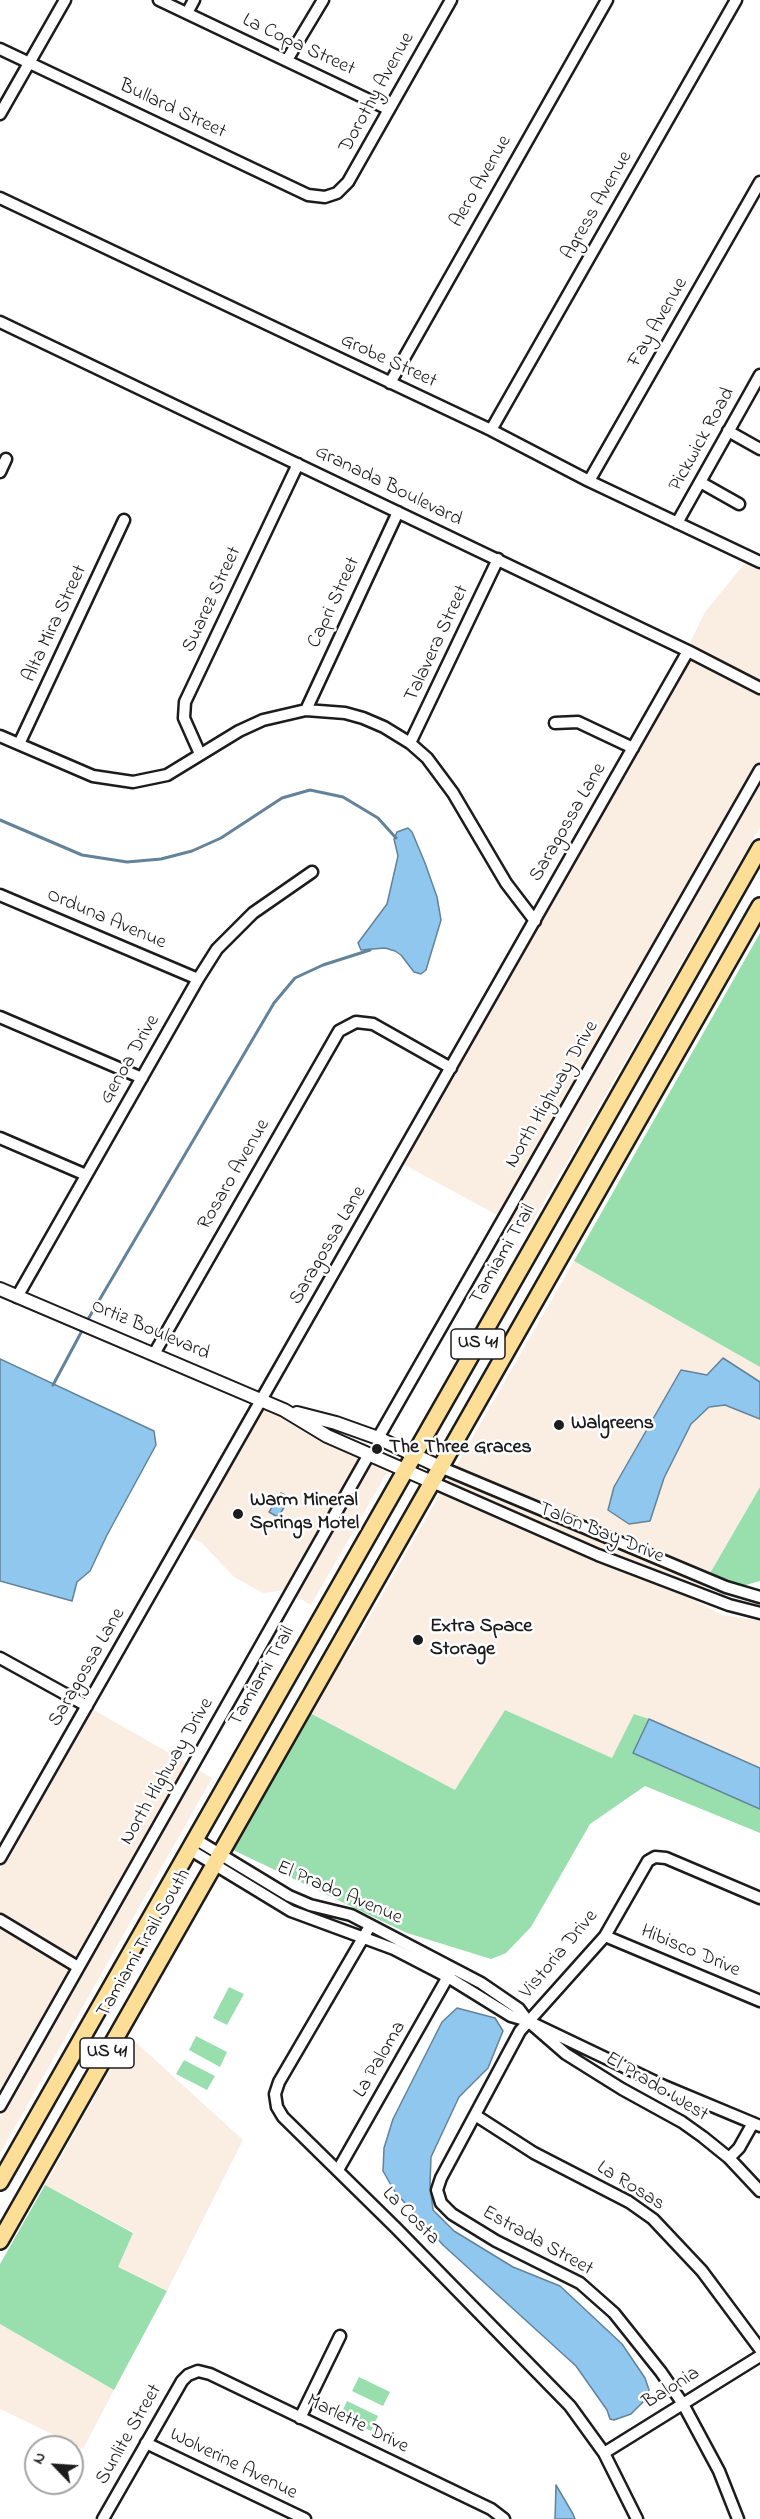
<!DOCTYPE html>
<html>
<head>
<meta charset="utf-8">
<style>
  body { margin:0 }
  #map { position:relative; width:760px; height:2519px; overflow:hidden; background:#fff; font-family:"Indie Flower",sans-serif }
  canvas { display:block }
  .north { position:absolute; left:24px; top:2435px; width:60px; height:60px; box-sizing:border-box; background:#fff; border:2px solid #a4a4a4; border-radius:50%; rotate:295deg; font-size:16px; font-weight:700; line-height:24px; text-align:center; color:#1c1c1c }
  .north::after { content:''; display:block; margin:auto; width:21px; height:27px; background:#1c1c1c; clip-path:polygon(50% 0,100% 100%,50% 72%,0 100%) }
</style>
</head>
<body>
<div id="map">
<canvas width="760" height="2519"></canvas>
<div class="north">N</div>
</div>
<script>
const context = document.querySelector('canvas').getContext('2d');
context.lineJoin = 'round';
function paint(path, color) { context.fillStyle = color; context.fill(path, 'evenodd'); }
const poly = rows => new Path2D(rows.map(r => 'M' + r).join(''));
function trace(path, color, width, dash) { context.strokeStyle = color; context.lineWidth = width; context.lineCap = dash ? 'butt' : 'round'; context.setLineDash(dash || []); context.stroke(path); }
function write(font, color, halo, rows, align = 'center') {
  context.font = font + ' "Indie Flower",sans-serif'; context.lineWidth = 5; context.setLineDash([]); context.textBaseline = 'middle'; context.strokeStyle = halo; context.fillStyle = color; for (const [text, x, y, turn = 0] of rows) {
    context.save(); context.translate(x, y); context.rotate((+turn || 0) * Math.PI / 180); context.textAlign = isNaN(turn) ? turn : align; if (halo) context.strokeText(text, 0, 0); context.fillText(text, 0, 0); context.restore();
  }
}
paint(poly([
  [746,562,760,568,760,682,689,645,705,612],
  [691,658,760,694,760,759,499,1216,403,1164,539,924,542,922,541,920],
  [760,782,760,827,527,1231,509,1222],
  [574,1261,760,1367,760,1382,724,1358,707,1375,681,1370,614,1487,608,1509,650,1521,664,1478,691,1424,709,1407,725,1405,760,1419,760,1487,709,1575,455,1468],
  [265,1407,325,1441,361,1458,286,1590,263,1593,234,1577,202,1543,190,1537],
  [371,1462,389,1469,311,1605,296,1596],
  [450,1477,476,1489,704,1584,701,1589,600,1550,446,1483],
  [441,1492,596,1560,679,1592,722,1615,760,1621,760,1768,635,1714,612,1759,505,1710,456,1791,311,1714,313,1703,357,1639],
  [92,1709,187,1763,76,1960,0,1914,0,1869],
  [197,1769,212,1778,0,2153,0,2117],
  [0,1926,71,1968,0,2094],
  [129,2036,243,2140,167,2291,117,2267,133,2232,45,2185],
  [0,2324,114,2390,83,2449,0,2409]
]), '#faede2');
paint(poly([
  [760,933,760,1367,574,1261],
  [760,1487,760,1581,739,1587,709,1575],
  [505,1710,612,1758,634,1714,649,1719,634,1754,760,1809,760,1833,645,1786,590,1824,531,1927,506,1953,491,1959,407,1933,233,1850,308,1712,455,1790],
  [229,1987,244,1994,227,2025,213,2018],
  [196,2036,227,2052,220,2067,189,2050],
  [184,2060,215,2076,207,2090,176,2074],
  [45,2185,133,2233,118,2267,167,2291,114,2390,0,2324,0,2264],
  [359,2377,390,2392,383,2406,352,2391],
  [347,2401,378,2416,371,2431,340,2416]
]), '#99dfad');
const water = poly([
  [408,828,412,832,425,863,437,897,441,920,426,970,421,974,414,972,401,955,395,951,385,948,361,950,358,943,387,904,398,856,394,839,397,832,408,828],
  [723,1358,760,1382,760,1419,725,1405,709,1407,691,1424,664,1478,650,1521,629,1524,608,1510,614,1487,681,1370,707,1375,723,1358],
  [0,1359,154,1431,156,1445,107,1535,90,1571,77,1582,72,1601,0,1581,0,1359],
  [281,1493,290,1498,278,1517,269,1512,281,1493],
  [649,1719,760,1768,760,1809,633,1753,649,1719],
  [457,2008,495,2018,503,2031,488,2068,459,2097,431,2157,430,2185,433,2210,454,2231,513,2267,560,2286,622,2344,645,2378,649,2390,644,2401,631,2414,614,2420,610,2419,607,2410,576,2366,443,2245,395,2192,383,2171,384,2148,393,2119,442,2022,457,2008],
  [556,2485,573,2514,575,2519,555,2519,556,2485]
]);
paint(water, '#90c7ee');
trace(water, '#62839a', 1.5);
trace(poly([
  [0,820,82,855,127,862,161,859,192,851,221,838,282,798,310,790,343,797,378,818,396,838],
  [87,1321,274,1003,295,978,323,965,370,950],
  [53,1385,84,1327]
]), '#62839a', 3);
const minor = poly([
  [159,0,388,109],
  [187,13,194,0],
  [0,49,308,195,325,197,337,193,348,182,451,0],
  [287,60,323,0],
  [0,114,65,0],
  [0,198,491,430,589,481,760,562],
  [0,322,688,651,760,688],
  [390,383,607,0],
  [491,430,736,0],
  [728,431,760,449],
  [0,472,6,459],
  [589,481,760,182],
  [700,482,739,504],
  [677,523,760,375],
  [306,710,398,512],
  [555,723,578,722,633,748],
  [0,736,93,776,133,782,167,775,239,731,263,720,306,710,345,713,363,718,384,727,410,743,427,758,453,793,506,883,535,921],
  [410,743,498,559],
  [19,744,124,520],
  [200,754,184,718,185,702,298,464],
  [0,895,198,979],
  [0,1017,142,1078],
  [0,1138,86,1175],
  [17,1297,198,979,217,949,253,913,312,872],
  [154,1354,339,1031,356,1022,373,1024,451,1068],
  [378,1438,760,770],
  [440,1467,726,1587,760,1597],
  [432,1482,598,1555,729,1605,760,1613],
  [0,1658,87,1706],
  [195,1839,289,1896,310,1905,351,1915,481,1983,519,2009,528,2021,566,2054,622,2089,682,2122,703,2137,729,2158,760,2191],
  [189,1849,291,1911,394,1949,448,1977,511,2016,528,2021,664,2086,760,2126],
  [0,1858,688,651],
  [0,1920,78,1967],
  [370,1926,279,2082,275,2094,277,2107,283,2117,396,2228,570,2406,604,2453,637,2519],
  [605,1936,760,2001],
  [0,2106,368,1456],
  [475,2115,534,2153,629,2202,653,2219,702,2271,760,2349],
  [729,2158,739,2148,753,2123],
  [338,2170,450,1973],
  [300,2418,340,2336],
  [146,2443,305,2519],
  [604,2453,760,2356],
  [103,2519,182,2381,188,2375,198,2371,210,2374,491,2509,504,2519],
  [738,2519,719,2471,683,2404,661,2372,614,2313,580,2283,496,2241,452,2214,441,2203,437,2190,441,2178,520,2031,605,1936,648,1861,655,1857,666,1858,760,1898]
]);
const tertiary = poly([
  [0,1289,284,1410,327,1436,432,1482],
  [297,1413,336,1423,378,1438,440,1467]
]);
const primary = poly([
  [0,2182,760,848],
  [0,2241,760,906]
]);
trace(minor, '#1c1c1c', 15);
trace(tertiary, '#1c1c1c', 16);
trace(primary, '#1c1c1c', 20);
trace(minor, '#fff', 10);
trace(tertiary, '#fff', 12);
trace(primary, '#fdde96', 15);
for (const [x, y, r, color] of [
  [559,1425,6,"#1c1c1c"],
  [377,1449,6,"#1c1c1c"],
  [238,1514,6,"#1c1c1c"],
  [418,1640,6,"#1c1c1c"]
]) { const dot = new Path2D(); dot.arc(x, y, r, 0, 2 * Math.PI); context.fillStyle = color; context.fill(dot); trace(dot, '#fff', 2); }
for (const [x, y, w] of [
  [478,1344,54],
  [107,2053,54]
]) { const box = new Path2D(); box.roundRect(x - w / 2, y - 15, w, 30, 4.5); context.fillStyle = '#fff'; context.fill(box); trace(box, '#1c1c1c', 1.5); }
write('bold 18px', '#1c1c1c', null, [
  ["US 41",478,1344],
  ["US 41",107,2053]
]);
write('20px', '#1c1c1c', '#fff', [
  ["La Copa Street",298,46,25],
  ["Dorothy Avenue",378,93,-61],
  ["Bullard Street",172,110,25],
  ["Aero Avenue",482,182,-60],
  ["Agress Avenue",598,206,-60],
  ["Fay Avenue",659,323,-60],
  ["Grobe Street",388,362,25],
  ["Pickwick Road",703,440,-61],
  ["Granada Boulevard",388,487,26],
  ["Suarez Street",213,600,-65],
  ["Capri Street",335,603,-65],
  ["Alta Mira Street",56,624,-65],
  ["Talavera Street",438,644,-65],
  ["Saragossa Lane",569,823,-60],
  ["Orduna Avenue",106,920,23],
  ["Genoa Drive",131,1060,-60],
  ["North Highway Drive",553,1095,-60],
  ["Rosaro Avenue",235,1175,-60],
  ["Saragossa Lane",329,1246,-60],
  ["Tamiami Trail",504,1255,-60],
  ["Ortiz Boulevard",150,1331,23],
  ["Talon Bay Drive",601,1534,22],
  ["Saragossa Lane",88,1668,-60],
  ["Tamiami Trail",263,1677,-60],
  ["North Highway Drive",168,1772,-60],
  ["El Prado Avenue",339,1894,23],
  ["Tamiami Trail South",145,1944,-60],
  ["Hibisco Drive",690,1952,23],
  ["Vistoria Drive",560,1955,-50],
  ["La Paloma",381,2060,-60],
  ["El Prado West",656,2088,31],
  ["La Rosas",630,2187,32],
  ["La Costa",410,2217,45],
  ["Estrada Street",537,2242,29],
  ["Balonia",672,2389,-32],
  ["Marlette Drive",357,2425,26],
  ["Sunlite Street",130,2435,-60],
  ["Wolverine Avenue",233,2465,26]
]);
write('bold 20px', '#1c1c1c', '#fff', [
  ["Walgreens",571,1425],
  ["The Three Graces",389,1449],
  ["Warm Mineral",250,1502],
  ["Springs Motel",250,1525],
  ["Extra Space",430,1628],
  ["Storage",430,1651]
], 'left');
</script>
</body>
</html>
